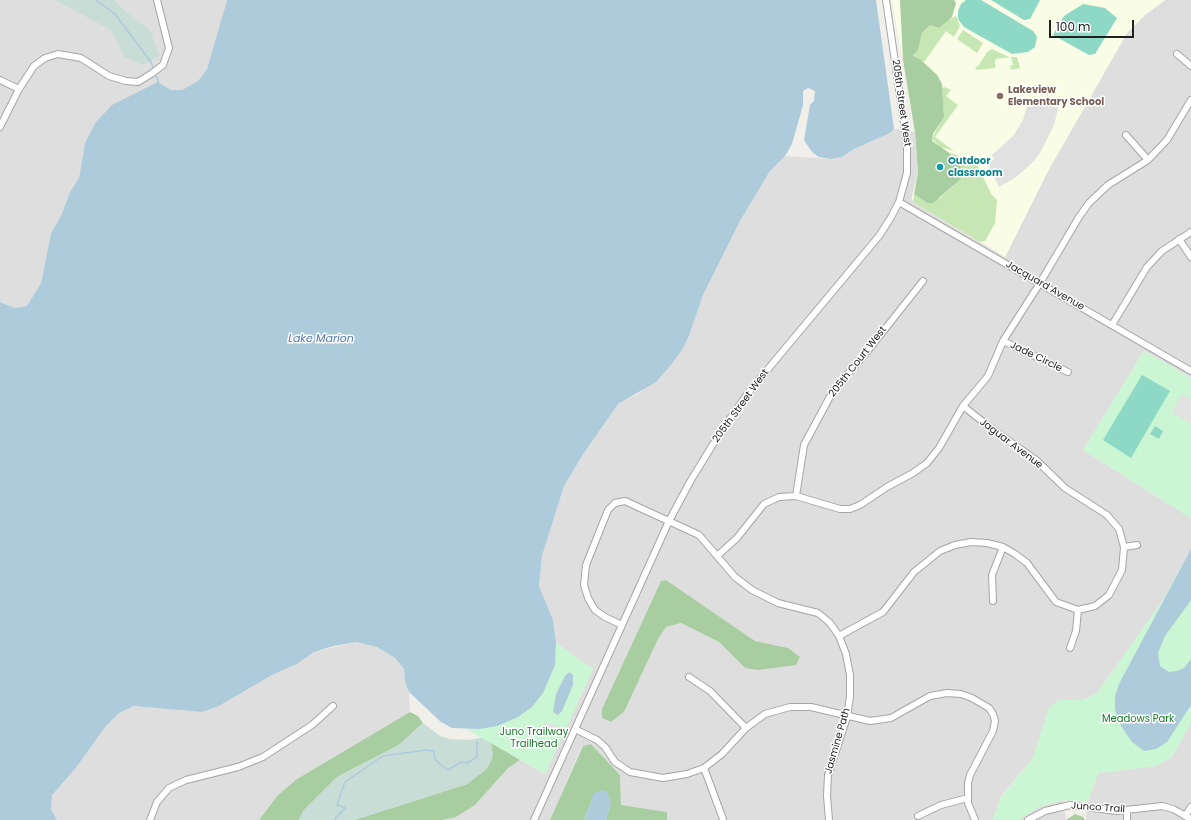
<!DOCTYPE html>
<html>
<head>
<meta charset="utf-8">
<style>
  body { margin:0 }
  #map { position:relative; width:1191px; height:820px; overflow:hidden; background:#f1efe9; font-family:Poppins,sans-serif }
  canvas { display:block }
  .scale { position:absolute; left:1049px; top:20px; width:85px; height:18px; box-sizing:border-box; border:2px solid #212121; border-top:0; padding-left:5px; font-size:12px; line-height:14px; white-space:nowrap; color:#212121; -webkit-text-stroke:3px #fff; paint-order:stroke }
</style>
</head>
<body>
<div id="map">
<canvas width="1191" height="820"></canvas>
<div class="scale">100 m</div>
</div>
<script>
const context = document.querySelector('canvas').getContext('2d');
context.lineJoin = 'round';
function paint(path, color) { context.fillStyle = color; context.fill(path, 'evenodd'); }
const poly = rows => new Path2D(rows.map(r => 'M' + r).join(''));
function trace(path, color, width, dash) { context.strokeStyle = color; context.lineWidth = width; context.lineCap = dash ? 'butt' : 'round'; context.setLineDash(dash || []); context.stroke(path); }
function write(font, color, halo, rows, align = 'center') {
  context.font = font + ' Poppins,sans-serif'; context.lineWidth = 3; context.setLineDash([]); context.textBaseline = 'middle'; context.strokeStyle = halo; context.fillStyle = color; for (const [text, x, y, turn = 0] of rows) {
    context.save(); context.translate(x, y); context.rotate((+turn || 0) * Math.PI / 180); context.textAlign = isNaN(turn) ? turn : align; if (halo) context.strokeText(text, 0, 0); context.fillText(text, 0, 0); context.restore();
  }
}
paint(poly([
  [0,0,227,0,207,69,198,81,182,90,171,90,158,82,85,143,79,178,70,192,61,216,51,233,41,283,27,306,15,308,0,302],
  [1165,0,1191,0,1191,378,1144,351,1083,450,1191,518,1191,549,1163,600,1098,692,1084,700,1059,700,1033,758,1001,796,993,820,667,820,667,812,621,805,620,775,591,744,582,746,550,820,442,820,456,817,475,805,508,768,520,760,545,774,593,669,556,643,553,620,539,586,542,556,564,486,582,456,618,404,638,394,670,366,681,350,689,336,703,295,740,221,770,171,785,156,831,159,842,157,854,149,890,133,894,129,915,132,918,173,912,197,1005,257,1048,171,1127,33,1145,15],
  [666,580,755,641,788,648,745,668,719,642,681,623,666,627,658,639,624,712,611,722,602,718,602,709,661,581],
  [356,642,377,647,395,658,404,669,405,682,409,692,410,712,297,779,278,795,259,820,57,820,51,809,52,795,75,769,106,726,119,713,134,706,202,712,219,706,272,675,297,664,314,652],
  [1191,722,1191,820,1086,820,1089,798,1098,773,1156,766,1172,757],
  [1063,800,1066,820,1018,820,1041,806]
]), '#dfdede');
paint(poly([
  [892,0,1165,0,1145,15,1127,33,1048,171,1005,257,913,202,912,197,918,173,915,132]
]), '#fafde5');
paint(poly([
  [956,16,960,26,954,37,946,31,924,62,913,57,918,50,922,33,930,25,939,28,946,21],
  [963,30,983,43,977,53,957,39],
  [992,49,1009,57,1017,57,1020,68,1011,70,1010,66,1013,65,1011,57,995,59,995,68,977,70,975,68,979,65,987,52],
  [944,87,951,90,946,96,958,105,935,137,954,151,940,147,932,139,944,115,942,88],
  [948,152,957,155,968,163,977,164,991,194,997,200,995,223,985,241,980,242,913,202,914,194,927,203,940,198,961,179,963,170]
]), '#c6e6b3');
paint(poly([
  [900,0,954,0,956,3,952,17,939,28,930,25,922,33,918,50,913,56,921,60,937,75,942,84,944,117,933,134,932,141,948,152,963,170,961,179,933,203,927,203,914,194,918,173,915,132,903,60],
  [666,580,755,641,788,648,800,657,796,665,758,670,745,668,719,642,681,623,666,627,658,639,624,712,611,722,602,718,602,709,661,581],
  [410,712,418,716,423,723,399,745,337,777,304,810,299,820,259,820,278,795,297,779],
  [491,741,520,760,508,768,475,805,456,817,442,820,354,820,467,784],
  [591,744,620,775,621,805,667,812,667,820,606,820,611,802,592,797,592,800,584,820,550,820,583,746],
  [1075,814,1083,817,1085,820,1066,820]
]), '#a8cda1');
paint(poly([
  [55,0,114,0,127,13,150,30,159,56,143,65,125,57,111,30],
  [423,723,440,736,450,739,468,740,486,737,491,741,493,754,492,760,486,770,467,784,354,820,299,820,304,810,337,777,399,745]
]), '#c7ddd6');
paint(poly([
  [1144,351,1191,378,1191,518,1083,450],
  [1191,549,1191,722,1172,757,1156,766,1098,773,1089,798,1085,802,1063,800,1041,806,1018,820,993,820,1001,797,1033,758,1049,707,1059,700,1084,700,1098,692,1163,600],
  [556,643,593,669,545,774,466,729,479,729,555,665]
]), '#caf6d3');
paint(poly([
  [966,0,981,0,1033,31,1037,37,1035,47,1028,52,1012,54,964,27,958,19,958,11,961,4],
  [991,0,1040,0,1030,19,1024,20],
  [1083,4,1105,8,1117,18,1095,54,1089,55,1053,35,1064,16],
  [1142,375,1170,391,1131,458,1103,440],
  [1155,426,1163,431,1159,439,1150,434]
]), '#8dd9c5');
paint(poly([
  [1033,101,1059,104,1054,125,1041,151,1034,161,1015,178,999,187,988,164,994,159,992,155,1013,136,1023,120,1027,106,1031,107],
  [1182,394,1191,399,1191,423,1172,413],
  [543,723,558,725,557,735,542,734]
]), '#e1e1e1');
paint(poly([
  [227,0,876,0,894,129,890,133,854,149,842,157,831,159,819,157,812,152,804,140,810,105,814,101,815,91,808,88,803,91,803,105,792,144,785,156,770,171,740,221,703,295,689,336,682,350,670,366,656,382,618,404,582,456,564,486,542,556,539,586,553,620,556,643,555,665,543,693,532,707,518,717,497,726,479,729,452,728,441,722,409,692,405,682,404,669,395,658,377,647,356,642,334,646,314,652,297,664,272,675,219,706,202,712,134,706,119,713,106,726,75,769,52,795,51,809,57,820,0,820,0,302,15,308,27,306,41,283,51,233,61,216,70,192,79,178,85,143,96,122,112,105,158,82,171,90,182,90,198,81,207,69],
  [1191,549,1191,600,1165,636,1158,653,1160,666,1169,672,1177,671,1184,668,1191,659,1191,705,1167,742,1156,749,1144,751,1132,742,1121,726,1115,710,1115,696,1119,684],
  [569,672,573,675,573,685,562,711,558,715,553,712,556,694,565,676],
  [603,790,607,792,611,802,606,820,584,820,592,800,591,797,594,793]
]), '#adcbdb');
trace(poly([
  [96,0,115,14,151,62,154,70],
  [155,73,159,83],
  [334,820,345,808,337,805,345,782,383,756,426,750,434,751,435,759,441,765,448,770,461,762,467,763,477,757,477,742]
]), '#adcbdb', 1.5);
const minor = poly([
  [1177,54,1191,66],
  [0,80,19,89],
  [0,127,19,89,34,66,45,58,58,54,81,58,109,76,126,81,138,82,151,74,163,65,169,48,157,0],
  [1126,135,1148,160],
  [899,202,1191,371],
  [1179,239,1191,257],
  [1112,325,1147,267,1162,251,1191,232],
  [1003,341,1068,372],
  [796,496,804,445,833,391,866,353,923,281],
  [1124,547,1137,545],
  [717,556,737,538,764,504,779,497,796,496,840,509,850,509,860,505,887,487,913,473,927,463,939,448,963,406,988,376,1003,341,1040,283,1079,217,1089,203,1108,185,1148,160,1167,140,1191,100],
  [993,601,992,575,1003,547],
  [622,625,605,617,595,610,588,598,584,585,586,565,608,510,615,503,625,501,699,535,735,577,752,590,778,603,818,613,830,623,839,636,846,654,850,675,850,696,847,717,828,775,827,796,829,820],
  [839,636,883,612,914,572,940,551,955,545,971,542,987,543,1003,547,1015,554,1027,563,1056,602,1078,610,1095,606,1109,595,1122,570,1124,547,1119,529,1107,515,1065,488,1036,460,992,429,963,406],
  [1070,648,1076,631,1078,610],
  [689,677,710,691,746,728],
  [575,729,597,740,605,747,615,762,630,772,663,778,687,774,704,768,722,754,746,728,765,714,790,707,811,707,870,721,891,718,930,696,947,693,961,694,972,698,989,708,993,714,995,721,993,731,970,775,968,783,968,803,975,820],
  [704,768,723,819],
  [918,816,941,805,968,798],
  [1185,816,1191,807],
  [150,820,157,802,169,788,186,780,238,767,263,757,312,725,333,706],
  [534,820,669,521,691,480,720,433,748,393,879,236,890,219,899,202,907,173,907,144,886,0],
  [1028,820,1045,811,1070,805,1117,811,1162,806,1173,809,1191,819],
  [1127,820,1127,810]
]);
trace(minor, '#a5a5a5', 8);
trace(minor, '#fff', 6);
for (const [x, y, r, color] of [
  [1000,96,4,"#8d6e63"],
  [940,167,4,"#0f9aa8"]
]) { const dot = new Path2D(); dot.arc(x, y, r, 0, 2 * Math.PI); context.fillStyle = color; context.fill(dot); trace(dot, '#fff', 1.5); }
write('bold 10px', '#785e54', '#fff', [
  ["Lakeview",1008,90],
  ["Elementary School",1008,102]
], 'left');
write('10px', '#212121', '#fff', [
  ["205th Street West",901,103,82],
  ["Jacquard Avenue",1045,286,30],
  ["Jade Circle",1036,357,26],
  ["205th Court West",858,362,-52],
  ["205th Street West",741,406,-54],
  ["Jaguar Avenue",1011,444,37],
  ["Jasmine Path",838,741,-74],
  ["Junco Trail",1098,808,4]
]);
write('bold 10px', '#0d838f', '#fff', [
  ["Outdoor",948,161],
  ["classroom",948,173]
], 'left');
write('10px', '#157a29', '#fff', [
  ["Meadows Park",1138,719],
  ["Juno Trailway",534,732],
  ["Trailhead",534,744]
]);
write('italic 11px', '#5475ab', '#fff', [
  ["Lake Marion",321,339]
]);
</script>
</body>
</html>
